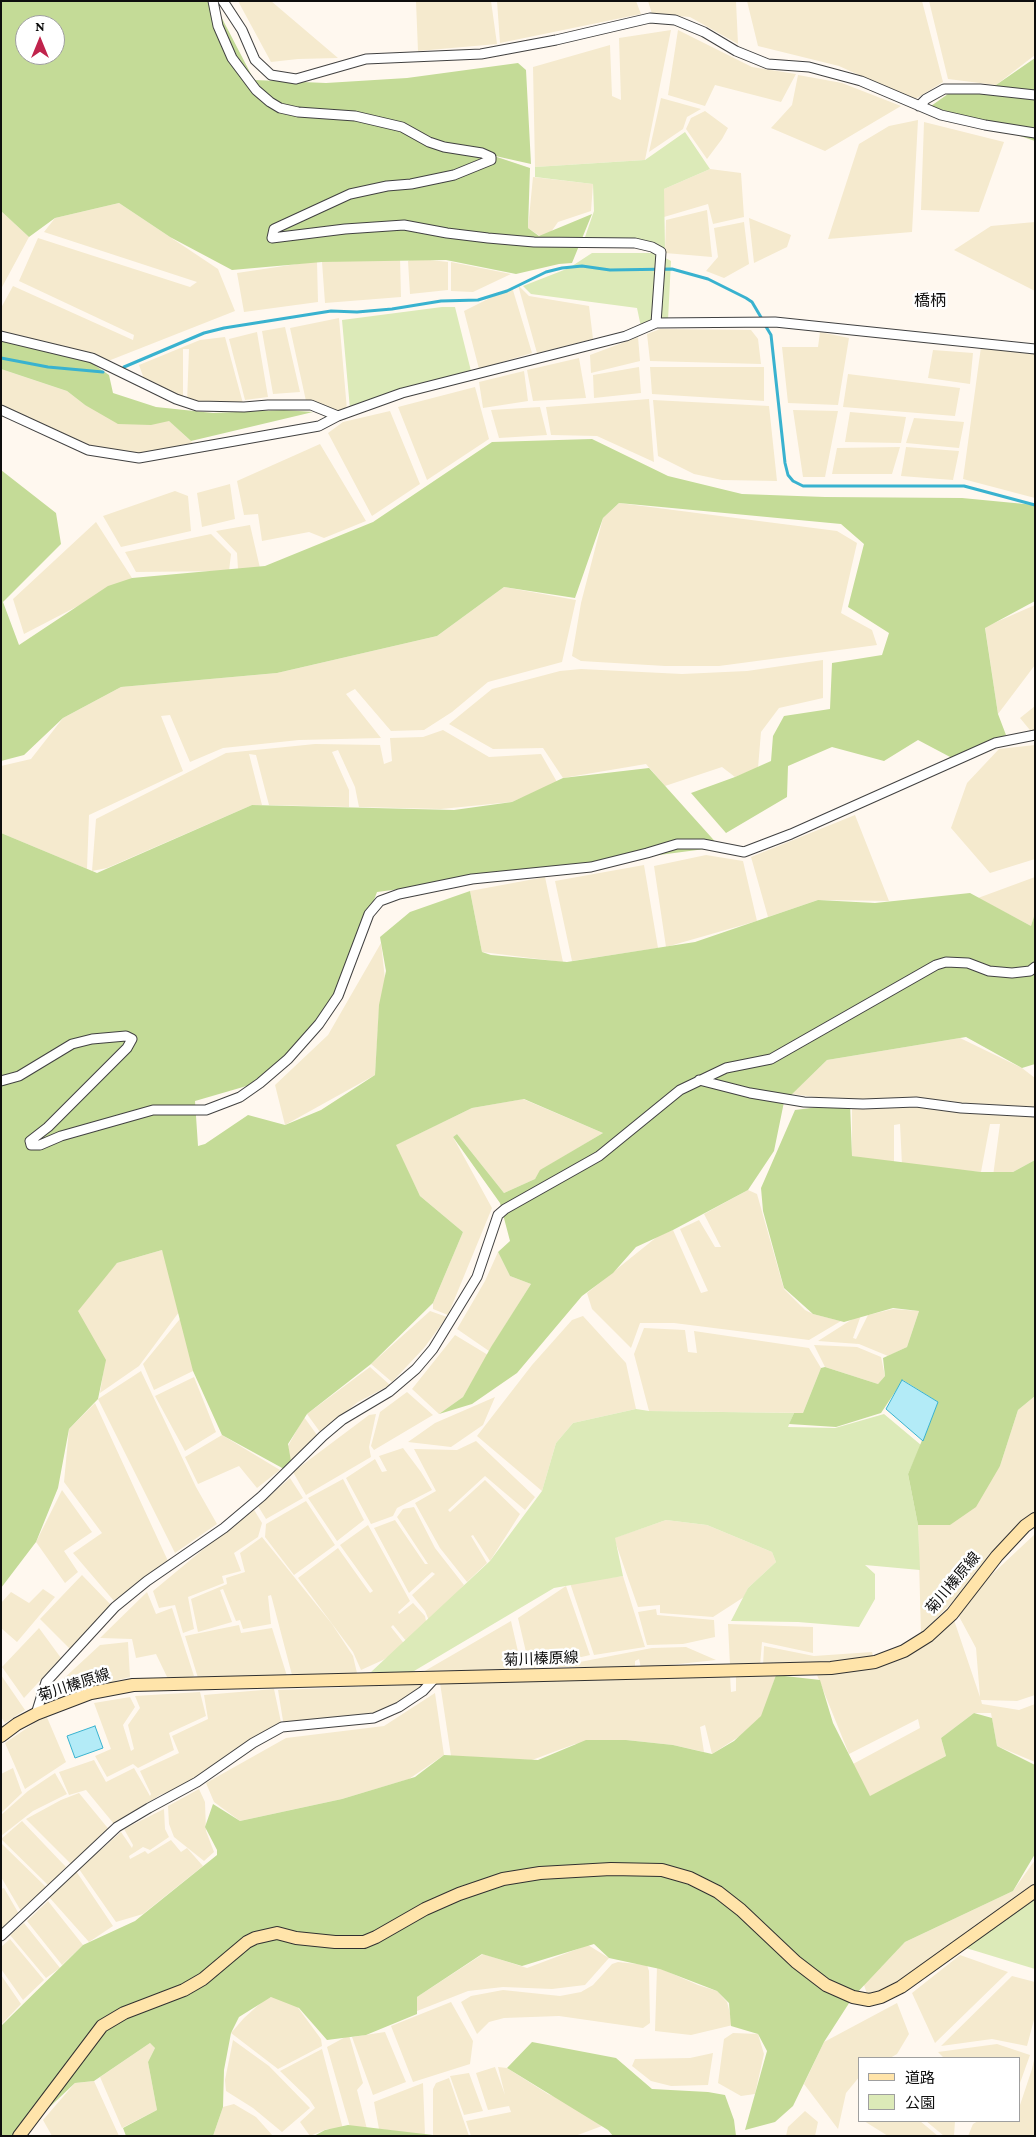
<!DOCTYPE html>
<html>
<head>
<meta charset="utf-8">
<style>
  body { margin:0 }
  #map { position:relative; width:1036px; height:2137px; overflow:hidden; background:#fff8ef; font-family:"Crimson Pro","Noto Sans JP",serif }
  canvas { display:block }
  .frame { position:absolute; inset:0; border:2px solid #0e0e0e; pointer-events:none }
  .legend { position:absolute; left:858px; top:2057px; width:162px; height:65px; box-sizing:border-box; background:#fff; border:1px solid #9f9f9f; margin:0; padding:6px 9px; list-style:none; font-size:15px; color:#0e0e0e }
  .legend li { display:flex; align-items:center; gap:10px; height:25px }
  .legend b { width:25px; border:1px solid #9f9f9f }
  .north { position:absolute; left:15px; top:15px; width:50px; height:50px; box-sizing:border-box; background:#fff; border:1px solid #9f9f9f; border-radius:50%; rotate:0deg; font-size:14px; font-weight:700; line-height:20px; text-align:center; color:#0e0e0e }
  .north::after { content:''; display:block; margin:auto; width:18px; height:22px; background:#c0244c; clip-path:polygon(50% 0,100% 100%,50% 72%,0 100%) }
</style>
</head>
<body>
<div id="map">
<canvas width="1036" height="2137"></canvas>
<div class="frame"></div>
<ul class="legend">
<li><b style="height:6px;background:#ffe4aa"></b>道路</li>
<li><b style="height:14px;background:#dceab8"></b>公園</li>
</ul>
<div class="north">N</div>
</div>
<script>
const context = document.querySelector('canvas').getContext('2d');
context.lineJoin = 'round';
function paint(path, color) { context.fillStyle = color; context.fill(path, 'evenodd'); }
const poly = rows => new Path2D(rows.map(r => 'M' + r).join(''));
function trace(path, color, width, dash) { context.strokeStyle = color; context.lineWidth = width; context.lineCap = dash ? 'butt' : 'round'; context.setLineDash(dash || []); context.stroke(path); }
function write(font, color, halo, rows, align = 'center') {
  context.font = font + ' "Crimson Pro","Noto Sans JP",serif'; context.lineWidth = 5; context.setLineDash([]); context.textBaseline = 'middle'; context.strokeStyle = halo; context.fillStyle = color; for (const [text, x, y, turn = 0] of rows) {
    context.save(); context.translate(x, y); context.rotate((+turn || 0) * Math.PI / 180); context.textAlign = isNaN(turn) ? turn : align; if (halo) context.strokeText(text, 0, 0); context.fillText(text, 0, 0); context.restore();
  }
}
paint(poly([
  [238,1,271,1,338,58,298,59,271,62],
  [416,1,491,1,497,44,418,51],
  [497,1,636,1,641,14,500,43],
  [648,1,736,1,738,44,690,17,652,14],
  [747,1,922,1,943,82,914,100,839,66,758,46],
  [929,1,1035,1,1035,55,996,85,948,79],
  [671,30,645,160,535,167,533,67,610,45,612,96,621,100,619,38],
  [678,30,752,67,796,74,781,102,715,85,705,106,668,95],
  [798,75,842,83,901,106,825,151,771,128,792,105],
  [661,98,701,109,687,117,683,129,649,152],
  [705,111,728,128,722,139,707,159,686,129,691,118],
  [918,120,912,232,828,239,859,144,889,126],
  [924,122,1004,142,979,212,921,210],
  [710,169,741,173,744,217,713,224,708,204,664,217,664,189],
  [533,177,593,184,591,211,558,222,551,232,540,236,528,228],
  [119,203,218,269,235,311,103,363,1,335,1,308,13,286,133,340,134,335,19,281,38,238,190,287,197,282,44,232,55,218],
  [707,210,712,257,665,253,666,220],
  [1,211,29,237,1,289],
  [749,218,791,235,787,247,754,263],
  [744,222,749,264,724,278,706,271,718,257,714,228],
  [1035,222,1035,291,954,250,991,226],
  [400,257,401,297,325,303,322,262],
  [413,258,448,262,448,290,410,294,408,261],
  [317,261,318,302,244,312,237,273],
  [451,262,511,274,473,292,451,291],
  [518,285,529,296,589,306,593,339,537,353],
  [512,287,532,353,479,369,464,311],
  [339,318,347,410,338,416,306,401,290,328],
  [285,327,300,392,273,394,262,331],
  [660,329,751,330,758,339,761,364,650,361,647,334],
  [257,332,268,397,245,400,229,339],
  [820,332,849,338,838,405,788,403,782,347,818,347],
  [225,337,244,407,187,403,189,349,183,349,183,401,144,379,139,365,200,340],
  [638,337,640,361,591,373,590,355],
  [981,347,1035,353,1035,498,963,479],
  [933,350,973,353,970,384,928,378],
  [579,358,586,398,533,401,527,370],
  [639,367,641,393,594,398,593,375],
  [650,367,764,367,764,401,652,394],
  [1,369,67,391,85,405,166,418,195,445,139,458,88,450,1,406],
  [524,371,528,401,483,408,479,382],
  [848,374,960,388,955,416,843,407],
  [475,387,489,439,427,480,398,407],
  [649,399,654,462,597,436,551,435,546,407],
  [653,400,769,406,777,481,722,480,694,474,658,456],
  [540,407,547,435,499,438,491,410],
  [793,410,838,411,825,477,803,477],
  [390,411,420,484,372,516,328,433,343,422],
  [850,412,906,417,901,443,845,442],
  [914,418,964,422,959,448,906,443],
  [320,444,366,521,324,538,309,532,262,541,258,514,244,515,237,481],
  [900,447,892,474,832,474,837,448],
  [906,447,959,451,953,480,901,476],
  [230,484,235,519,202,527,197,493],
  [175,491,188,496,191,531,121,547,103,516],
  [619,503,837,531,857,543,841,613,872,630,877,645,719,666,665,666,581,661,572,656,581,603,603,518],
  [96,522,132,578,24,634,13,599],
  [250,525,260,568,238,569,237,553,216,531],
  [211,534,231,554,229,571,136,572,125,552],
  [504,587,576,600,562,662,488,682,452,712,424,730,391,731,355,689,346,694,381,738,299,740,223,748,190,762,170,715,161,716,183,771,89,815,87,869,1,833,1,766,31,759,63,718,121,687,277,673,437,636],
  [1035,605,1035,665,998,714,985,627],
  [823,660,823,698,779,708,761,732,758,768,735,777,722,767,665,786,646,764,563,778,543,748,493,749,449,724,492,689,560,671,581,669,682,674,747,671],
  [1035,706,1035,735,1034,735,1020,718],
  [443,730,489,757,541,754,557,782,512,802,441,809,359,807,355,787,338,750,332,752,349,790,349,807,269,805,256,755,249,754,262,805,252,805,107,868,92,871,96,819,226,753,315,744,380,745,384,764,392,761,390,738,423,737],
  [1035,745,1035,859,990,873,951,828,967,783,999,749],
  [855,815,889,901,818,900,768,917,751,857],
  [706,855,743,861,757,921,666,947,654,866],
  [644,865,658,948,572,961,555,881],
  [545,877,563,962,482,952,470,891],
  [1035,877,1035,913,1031,926,978,898],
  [381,943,385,979,379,1011,375,1075,285,1125,275,1085,328,1035],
  [960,1038,1022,1068,1035,1078,1035,1160,1013,1172,993,1176,1000,1124,990,1124,981,1172,902,1165,900,1124,894,1125,894,1165,852,1156,852,1109,884,1106,792,1094,827,1060],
  [523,1099,603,1133,541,1170,535,1179,504,1193,457,1134,453,1137,492,1208,448,1315,433,1309,433,1303,463,1232,420,1196,395,1145,472,1108],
  [748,1190,757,1194,784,1289,805,1310,813,1314,841,1321,809,1340,674,1323,640,1323,631,1348,592,1309,587,1293,658,1236,673,1230,701,1293,708,1291,680,1229,699,1220,715,1247,721,1247,704,1214],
  [162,1250,182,1308,139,1366,100,1393,104,1368,71,1310,117,1263],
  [498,1252,510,1276,531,1284,489,1351,457,1329,485,1281],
  [893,1309,919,1311,907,1347,888,1356,859,1344,818,1341,851,1320,861,1315,853,1338,856,1339,868,1315],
  [430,1311,447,1317,424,1348,392,1382,371,1364],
  [184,1314,191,1330,193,1371,154,1390,143,1364],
  [583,1316,626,1363,636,1409,573,1423,556,1443,542,1491,477,1436,532,1365,572,1320],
  [644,1328,685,1330,688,1352,697,1353,694,1331,809,1348,821,1368,803,1413,649,1411,634,1354],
  [455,1335,488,1355,463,1397,439,1414,412,1389],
  [814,1345,857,1347,881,1357,885,1376,878,1384,825,1367],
  [370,1367,390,1385,358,1402,320,1432,307,1414],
  [141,1371,196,1487,217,1524,175,1553,98,1399],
  [194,1377,216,1432,185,1451,155,1396],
  [407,1392,433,1415,374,1450,371,1446,380,1412],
  [1035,1396,1035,1519,921,1634,918,1525,950,1525,1000,1466,1018,1410],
  [495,1397,483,1425,451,1447,408,1442,435,1423],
  [95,1403,168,1561,114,1601,73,1553,102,1533,64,1482,69,1429],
  [376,1414,369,1447,371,1457,306,1495,293,1472,369,1415],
  [304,1417,317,1435,291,1463,288,1446],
  [222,1435,280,1470,257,1488,239,1466,198,1484,185,1457],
  [476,1441,535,1497,525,1510,485,1476,448,1510,450,1512,485,1480,520,1514,490,1561,473,1535,471,1536,487,1563,467,1582,440,1548,415,1503,436,1491,414,1449,457,1450],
  [403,1448,421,1472,432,1490,397,1508,393,1516,371,1524,346,1478,375,1459,382,1472,387,1471,379,1456],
  [290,1478,303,1498,266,1519,258,1506],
  [343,1479,364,1520,337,1541,308,1498],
  [62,1490,92,1532,64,1551,78,1572,65,1583,36,1542],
  [306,1501,335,1545,294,1575,265,1537,266,1524],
  [414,1507,435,1548,464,1585,430,1623,425,1611,412,1595,435,1574,432,1572,409,1593,374,1528,395,1520,425,1564,428,1564,397,1517,403,1509],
  [253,1508,262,1523,258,1537,234,1553,241,1571,222,1576,224,1583,188,1597,194,1629,183,1633,175,1605,159,1608,153,1591],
  [666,1520,707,1525,772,1552,776,1562,748,1588,744,1597,713,1617,660,1613,660,1605,638,1607,614,1538],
  [368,1525,410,1601,398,1612,399,1614,413,1603,425,1616,427,1626,407,1642,393,1625,391,1627,406,1646,383,1660,361,1670,353,1652,298,1578,338,1548,370,1593,373,1591,340,1545],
  [1035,1534,1035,1695,1017,1701,981,1700,982,1704,1019,1710,1035,1704,1035,1762,997,1746,991,1713,974,1713,941,1738,946,1756,870,1797,853,1764,920,1728,918,1719,849,1754,817,1675,860,1663,763,1666,764,1646,814,1656,872,1652,874,1659,926,1644,952,1614,980,1697,976,1648,955,1609],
  [262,1537,332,1624,353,1656,357,1673,292,1675,271,1595,268,1596,271,1624,243,1629,240,1620,236,1621,223,1589,220,1590,232,1622,198,1632,191,1599,227,1584,226,1578,245,1572,240,1553],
  [82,1575,111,1605,70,1649,40,1619],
  [623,1576,645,1647,594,1655,570,1583],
  [566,1586,590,1655,530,1669,518,1618],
  [43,1589,55,1597,17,1642,1,1628,1,1603,11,1592,29,1603],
  [147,1592,156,1614,172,1608,194,1676,169,1681,156,1654,136,1658,132,1639,100,1638],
  [656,1609,657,1615,714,1620,715,1637,683,1644,647,1645,638,1612],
  [511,1621,522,1669,423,1672],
  [728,1624,813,1627,813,1653,762,1642,760,1666,730,1665],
  [239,1625,241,1633,272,1628,287,1676,198,1678,185,1636],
  [39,1628,61,1658,24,1698,2,1667],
  [128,1642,130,1677,55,1697,61,1681,100,1645],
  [686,1647,716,1660,641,1668,639,1659,635,1661,635,1667,554,1667,652,1648],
  [616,1674,679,1678,730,1676,731,1692,736,1691,736,1677,776,1675,762,1716,740,1736,712,1754,705,1725,700,1727,704,1752,673,1745,626,1740,575,1744,532,1760,451,1756,440,1683],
  [1,1675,25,1710,5,1723,1,1717],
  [426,1684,423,1691,374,1718,284,1727,278,1690],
  [274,1689,282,1727,197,1782,160,1795,114,1824,86,1790,69,1795,59,1772,94,1760,106,1782,134,1768,150,1796,151,1794,140,1771,179,1753,172,1736,208,1719,204,1695],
  [200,1692,206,1716,169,1733,174,1750,138,1768,133,1764,107,1777,95,1756,111,1749,94,1703,130,1697,135,1707,123,1725,131,1751,134,1749,128,1725,140,1708,135,1696],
  [435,1693,444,1755,409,1779,342,1799,240,1821,214,1802,206,1783,286,1738,384,1726],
  [46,1715,66,1762,25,1789,5,1743],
  [13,1768,22,1793,1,1813,1,1774],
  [55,1773,67,1794,33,1811,1,1836,1,1815,28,1791],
  [199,1789,205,1802,206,1831,214,1852,204,1861,174,1837,169,1824,168,1806],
  [79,1793,111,1832,72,1865,26,1819,61,1800],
  [164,1809,165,1829,169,1837,150,1850,143,1847,129,1856,130,1859,145,1851,148,1854,171,1840,181,1852,187,1848,203,1866,143,1914,116,1922,79,1869,121,1832,132,1848,133,1845,124,1829],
  [22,1821,66,1867,49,1886,1,1839],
  [1,1843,48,1889,21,1911,1,1877],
  [1035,1860,1035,1883,956,1949,869,2000,854,1955,881,1967,905,1942,1013,1891],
  [76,1871,113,1926,89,1942,49,1897],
  [4,1888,19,1914,1,1931,1,1889],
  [48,1901,83,1945,62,1965,27,1921],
  [24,1923,60,1968,46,1978,10,1935],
  [10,1939,44,1980,23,2000,1,1969,1,1947],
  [588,1945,609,1958,585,1985,552,1989,503,1987,468,1991,417,2011,417,1997,483,1954,527,1968],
  [960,1955,1008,1972,935,2043,912,1993],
  [618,1962,647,1965,649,1971,650,2023,643,2028,559,2016,504,2018,489,2022,477,2034,461,2002,471,1996,503,1990,560,1996,581,1992,593,1985,612,1964],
  [657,1967,698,1985,717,1991,727,2002,733,2025,691,2035,655,2031],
  [1,1975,21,2004,1,2025],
  [1012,1976,1035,1982,1035,2016,1027,2046,992,2039,941,2046],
  [276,1995,296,2005,321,2039,322,2046,278,2069,231,2033,244,2018,264,2000],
  [451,2002,473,2041,470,2064,413,2082,391,2026],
  [897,2003,909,2034,897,2054,890,2058,860,2058,860,2076,846,2093,838,2129,804,2084,824,2042],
  [385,2032,406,2082,373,2095,352,2037],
  [733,2033,758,2034,764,2054,755,2094,741,2096,718,2083,724,2039],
  [349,2035,363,2083,357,2090,367,2129,350,2127,327,2047],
  [233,2040,269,2066,310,2108,282,2132,253,2108,226,2091,225,2080],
  [150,2043,155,2048,148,2062,157,2110,122,2128,100,2077],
  [997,2044,1030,2055,1020,2083,1020,2058,944,2058,938,2052],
  [322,2049,343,2129,327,2129,310,2136,300,2122,315,2108,309,2099,280,2071],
  [713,2053,708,2085,671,2086,651,2081,632,2066,635,2059,690,2058],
  [1035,2055,1035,2136,968,2136,973,2124,978,2121,1020,2121,1020,2105,1032,2069],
  [495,2067,505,2095,498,2067,507,2068,548,2094,563,2100,602,2126,575,2136,471,2136,466,2121,511,2112,509,2106,488,2110,476,2073],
  [469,2073,483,2111,464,2115,450,2076],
  [449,2078,469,2136,433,2135,433,2089,436,2083],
  [94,2081,119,2136,52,2136,43,2120,75,2083],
  [423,2083,425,2135,379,2129,374,2102],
  [234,2104,256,2117,273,2136,213,2136,223,2107],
  [805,2111,818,2122,815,2136,786,2136,788,2127],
  [864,2121,920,2121,938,2136,888,2136],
  [926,2121,955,2121,954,2136,944,2136]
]), '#f5eace');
paint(poly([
  [685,132,710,169,664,189,665,249,585,237,594,211,593,184,535,177,535,167,645,160],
  [592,253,656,253,671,261,668,320,641,327,637,308,531,294,523,286,569,268],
  [442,307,455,307,472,375,350,409,342,320],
  [636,1409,649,1411,794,1413,788,1427,835,1428,884,1414,921,1445,908,1474,918,1525,920,1570,865,1565,875,1574,875,1599,859,1627,798,1622,731,1621,748,1588,776,1562,772,1552,707,1525,666,1520,615,1538,623,1576,554,1588,409,1674,371,1672,490,1561,542,1491,556,1443,573,1423],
  [1035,1899,1035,1969,966,1948]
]), '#dceab8');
paint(poly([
  [1,1,213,1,254,80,326,83,407,78,518,63,526,70,531,164,491,155,530,168,528,228,539,236,592,214,572,263,559,264,516,274,446,260,322,262,232,270,170,237,119,203,55,218,29,237,1,211],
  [25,25,55,25,55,55,25,55],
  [1035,58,1035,141,931,106,955,89,996,85],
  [1,337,77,353,109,375,113,393,156,407,213,413,284,410,313,412,191,441,169,421,151,425,118,424,85,405,67,391,1,369],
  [592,439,668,476,742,494,825,497,962,498,1035,505,1035,601,985,628,998,714,1006,735,952,758,918,740,884,761,832,747,788,766,787,797,726,833,691,793,735,777,771,761,773,736,784,716,830,709,832,663,882,655,889,633,848,607,864,544,841,524,619,503,603,518,575,598,504,587,437,636,277,673,121,687,63,718,24,755,1,761,1,470,56,513,61,544,3,602,19,645,108,586,132,578,265,566,373,522,492,442],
  [649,768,720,847,377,892,340,992,300,1045,250,1085,195,1101,198,1146,205,1144,248,1115,285,1125,321,1110,375,1075,379,1005,386,971,380,937,410,912,470,891,482,952,491,955,567,962,695,942,818,900,875,903,970,893,1031,926,1035,913,1035,1064,1022,1068,966,1037,827,1060,784,1102,774,1151,748,1190,673,1230,636,1247,613,1273,582,1296,517,1373,472,1404,439,1414,463,1397,491,1347,531,1284,510,1276,498,1252,510,1241,500,1203,453,1137,457,1134,504,1193,535,1179,540,1170,603,1133,524,1099,472,1108,396,1145,420,1196,463,1232,433,1303,371,1364,307,1414,288,1444,291,1461,284,1469,222,1435,193,1371,162,1250,117,1263,78,1311,106,1360,98,1399,69,1429,58,1488,36,1542,1,1588,1,833,97,873,252,805,454,810,512,802,563,778],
  [850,1103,852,1156,981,1172,1013,1172,1035,1160,1035,1396,1018,1410,1000,1466,976,1507,950,1525,918,1525,908,1474,938,1402,903,1380,881,1413,836,1427,789,1424,794,1413,803,1413,821,1368,825,1367,878,1384,885,1376,883,1358,907,1347,919,1311,893,1308,844,1322,813,1314,784,1288,763,1211,761,1188,795,1110],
  [776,1675,820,1680,833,1723,870,1796,946,1756,941,1738,974,1713,992,1718,997,1746,1035,1765,1035,1854,1013,1891,905,1942,853,1997,824,2042,793,2106,775,2122,745,2130,767,2051,758,2034,731,2026,729,2003,717,1991,660,1969,609,1958,594,1944,522,1966,482,1954,417,1997,417,2014,366,2035,327,2040,299,2008,271,1997,239,2017,231,2033,224,2070,223,2107,213,2136,126,2136,123,2128,157,2110,148,2062,155,2048,150,2043,94,2081,75,2083,19,2136,1,2136,1,2026,83,1945,135,1921,217,1855,217,1850,205,1827,213,1804,240,1821,342,1799,415,1777,444,1755,538,1760,586,1740,626,1740,673,1745,712,1754,734,1741,761,1716],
  [532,2042,616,2058,652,2089,708,2092,725,2095,734,2120,736,2136,613,2136,608,2130,507,2068],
  [348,2125,433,2135,436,2136,314,2136,325,2130]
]), '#c4db97');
const water = poly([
  [902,1380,938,1402,923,1441,886,1409,902,1380],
  [95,1726,103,1748,75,1758,67,1736,95,1726]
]);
paint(water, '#b3ebf7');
trace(water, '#39b2cf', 1);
trace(poly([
  [765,325,771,335,785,463,788,475,793,481,803,486,964,486,1035,505],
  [1,358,48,367,103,372],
  [124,367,204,333,224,328,331,311,357,312,392,309,441,301,478,300,507,291,546,272,562,268,582,266,610,270,672,269,708,279,746,298,752,302,762,319]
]), '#39b2cf', 3);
const street = poly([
  [213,1,218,26,232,58,256,90,270,102,280,108,298,112,355,116,402,127,429,142,444,147,482,153,491,157,491,160,454,175,411,184,387,186,350,194,274,229,272,238,345,229,404,225,447,233,488,238,534,242,635,243,652,247,661,252,656,323],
  [223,1,242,30,255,60,271,75,296,79,366,59,481,54,556,40,650,18,675,20,704,32,736,51,768,64,809,67,861,81,941,115,985,125,1035,133],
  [919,106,926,99,944,89,980,89,1035,95],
  [1,336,92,358,176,399,197,406,244,407,268,405,311,405,338,416],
  [1,410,88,450,139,458,319,426,338,416,402,393,626,336,656,323,775,322,1035,349],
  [699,1080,750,1093,804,1102,863,1104,916,1102,961,1108,1035,1112],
  [1,1081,19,1076,72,1044,92,1039,126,1036,132,1039,127,1048,48,1127,30,1141,31,1145,40,1145,61,1136,153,1110,206,1110,240,1097,260,1083,288,1059,319,1024,338,996,369,914,380,901,399,894,472,879,591,867,647,853,677,844,703,844,744,852,791,834,995,743,1035,735],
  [36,1714,46,1682,115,1607,147,1581,224,1528,262,1496,323,1436,342,1420,389,1392,416,1369,433,1349,477,1277,498,1215,505,1209,599,1156,680,1090,726,1068,771,1059,936,965,946,962,968,963,989,971,1012,973,1030,971,1035,967],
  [1,1936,117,1827,149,1808,197,1782,253,1743,282,1727,374,1718,399,1707,423,1691,434,1679]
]);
const secondary = poly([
  [1,1736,17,1724,36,1714,91,1693,133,1685,831,1668,875,1662,904,1651,928,1636,952,1614,997,1556,1025,1526,1035,1519],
  [19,2136,102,2026,124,2013,184,1990,203,1979,247,1942,255,1938,277,1933,296,1938,335,1942,364,1942,376,1937,425,1909,459,1894,503,1879,540,1873,611,1869,662,1870,690,1878,718,1892,741,1910,796,1962,826,1985,853,1997,869,2000,881,1997,901,1987,1035,1891]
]);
trace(street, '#414141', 11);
trace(secondary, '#303030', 14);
trace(street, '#fff', 9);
trace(secondary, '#ffe4aa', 12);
write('15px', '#0e0e0e', '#fff', [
  ["菊川榛原線",953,1583,-50],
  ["菊川榛原線",541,1659,-2],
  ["菊川榛原線",74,1685,-18]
]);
write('16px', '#0e0e0e', '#fff', [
  ["橋柄",930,301]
]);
</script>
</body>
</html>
